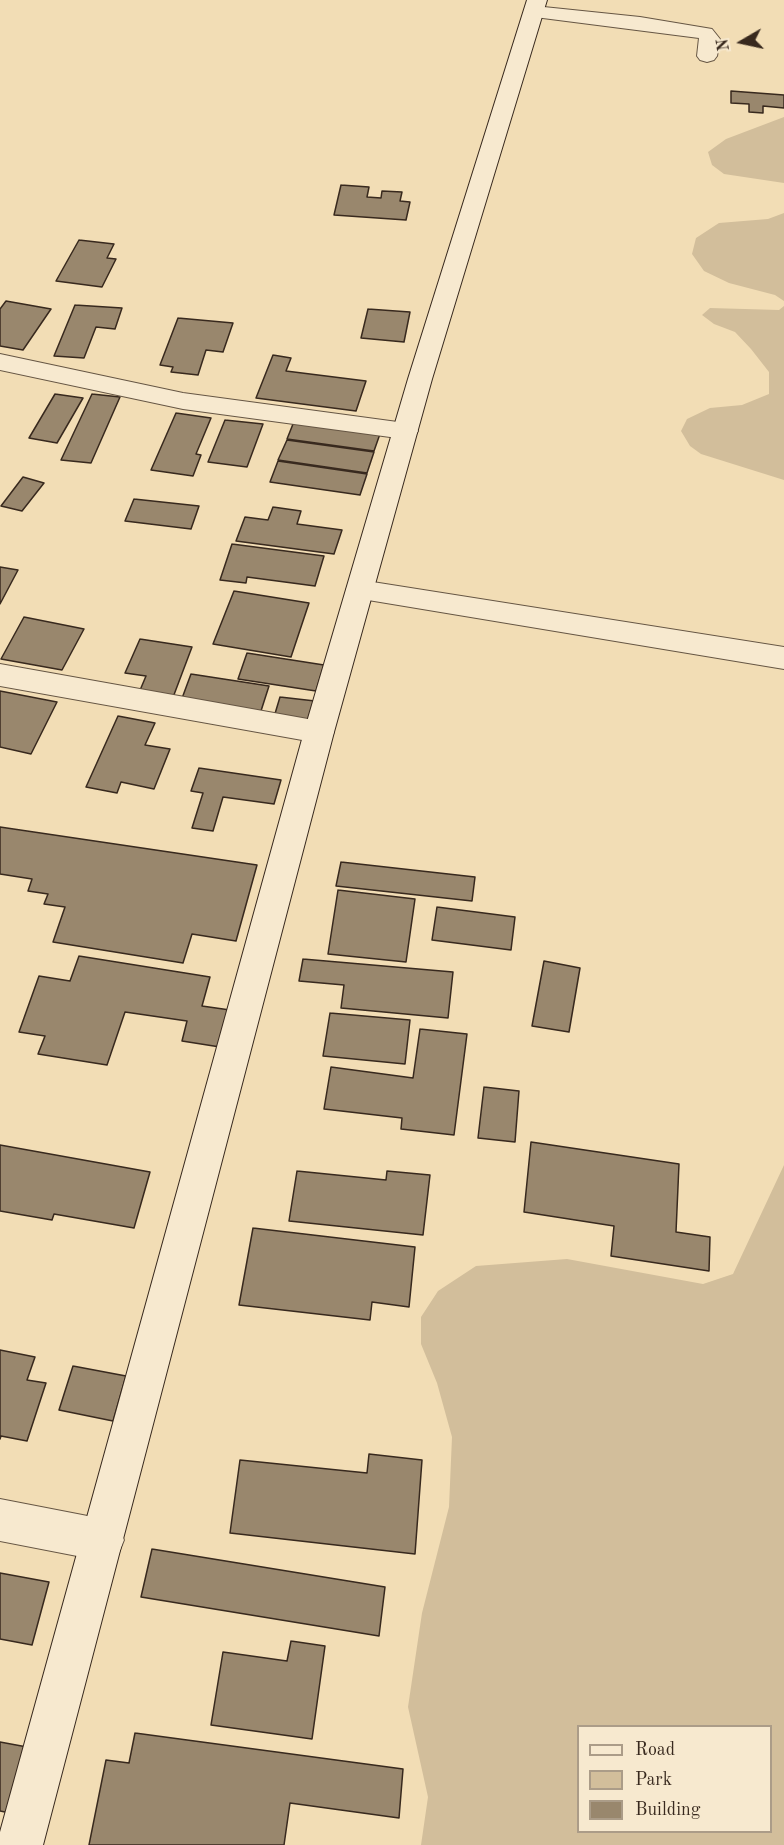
<!DOCTYPE html>
<html>
<head>
<meta charset="utf-8">
<style>
  body { margin:0 }
  #map { position:relative; width:784px; height:1845px; overflow:hidden; background:#f2ddb5; font-family:"Old Standard TT",serif }
  canvas { display:block }
  .legend { position:absolute; left:577px; top:1725px; width:195px; height:108px; box-sizing:border-box; background:#f7e9cf; border:2px solid #ab9c88; margin:0; padding:8px 10px; list-style:none; font-size:18px; color:#38291e }
  .legend li { display:flex; align-items:center; gap:12px; height:30px }
  .legend b { width:30px; border:2px solid #ab9c88 }
  .north { position:absolute; left:712px; top:12px; width:60px; height:60px; -webkit-text-stroke:4px #f7e9cf; paint-order:stroke; rotate:261deg; font-size:16px; font-weight:700; line-height:24px; text-align:center; color:#38291e }
  .north::after { content:''; display:block; margin:auto; width:21px; height:27px; background:#38291e; clip-path:polygon(50% 0,100% 100%,50% 72%,0 100%) }
</style>
</head>
<body>
<div id="map">
<canvas width="784" height="1845"></canvas>
<ul class="legend">
<li><b style="height:8px;background:#f7e9cf"></b>Road</li>
<li><b style="height:16px;background:#d2be9b"></b>Park</li>
<li><b style="height:16px;background:#99876d"></b>Building</li>
</ul>
<div class="north">N</div>
</div>
<script>
const context = document.querySelector('canvas').getContext('2d');
context.lineJoin = 'round';
function paint(path, color) { context.fillStyle = color; context.fill(path, 'evenodd'); }
const poly = rows => new Path2D(rows.map(r => 'M' + r).join(''));
function trace(path, color, width, dash) { context.strokeStyle = color; context.lineWidth = width; context.lineCap = dash ? 'butt' : 'round'; context.setLineDash(dash || []); context.stroke(path); }
paint(poly([
  [784,117,784,183,724,174,712,165,708,152,726,139],
  [784,213,784,301,775,295,729,283,704,271,692,254,696,238,719,223,768,219],
  [784,306,784,480,701,454,690,446,681,431,687,419,710,408,742,405,769,394,769,372,751,349,735,332,714,324,702,315,710,308,779,310],
  [784,1165,784,1845,421,1845,428,1797,408,1707,422,1613,449,1507,452,1437,437,1383,421,1344,421,1317,438,1291,476,1266,567,1259,703,1284,733,1274],
  [578,1726,770,1726,770,1832,578,1832]
]), '#d2be9b');
const building = poly([
  [731,91,784,95,784,108,763,106,763,113,749,112,749,104,731,103,731,91],
  [341,185,369,187,367,197,381,198,382,191,402,192,400,201,410,202,406,220,334,215,341,185],
  [79,240,114,244,107,258,116,259,102,287,56,281,79,240],
  [6,301,51,309,23,350,0,346,0,309,6,301],
  [75,305,122,308,115,329,96,327,84,358,54,356,75,305],
  [368,309,410,312,404,342,361,338,368,309],
  [178,318,233,323,223,352,206,350,198,375,171,372,173,367,160,365,178,318],
  [273,355,291,358,286,371,366,381,356,411,256,398,273,355],
  [55,394,83,398,57,443,29,438,55,394],
  [92,394,120,397,91,463,61,460,92,394],
  [176,413,211,418,196,454,201,455,193,476,151,470,176,413],
  [295,419,381,431,374,451,287,439,295,419],
  [225,420,263,424,247,467,208,462,225,420],
  [287,440,374,452,367,473,278,460,287,440],
  [278,461,367,474,360,495,270,482,278,461],
  [23,477,44,483,22,511,1,506,23,477],
  [134,499,199,506,191,529,125,521,134,499],
  [273,507,301,511,297,524,342,530,334,554,236,541,245,517,268,520,273,507],
  [232,544,324,556,315,586,247,577,246,583,220,580,232,544],
  [0,567,18,570,0,604,0,567],
  [234,591,309,603,291,657,213,644,234,591],
  [24,617,84,629,62,670,1,659,24,617],
  [140,639,192,647,172,700,138,695,146,676,125,673,140,639],
  [247,653,324,665,316,691,238,679,247,653],
  [191,674,269,686,260,714,181,701,191,674],
  [0,691,57,702,31,754,0,747,0,691],
  [280,697,315,701,310,721,274,717,280,697],
  [118,716,155,723,145,745,170,749,154,789,121,782,117,793,86,787,118,716],
  [199,768,281,780,274,804,223,797,213,831,192,828,203,793,191,791,199,768],
  [0,827,257,865,236,941,192,934,183,963,53,942,65,907,44,904,48,894,28,891,32,879,0,874,0,827],
  [341,862,475,877,472,901,336,886,341,862],
  [338,890,415,899,406,962,328,954,338,890],
  [437,907,515,917,511,950,432,940,437,907],
  [79,956,210,977,202,1006,230,1010,220,1047,182,1041,187,1021,125,1012,107,1065,38,1054,45,1036,19,1032,39,976,70,981,79,956],
  [303,959,453,972,448,1018,341,1008,344,985,299,981,303,959],
  [544,961,580,968,569,1032,532,1026,544,961],
  [330,1013,410,1020,405,1064,323,1056,330,1013],
  [420,1029,467,1034,454,1135,401,1129,402,1118,324,1109,331,1067,413,1078,420,1029],
  [484,1087,519,1091,515,1142,478,1138,484,1087],
  [531,1142,679,1164,676,1232,710,1237,709,1271,611,1256,614,1226,524,1212,531,1142],
  [0,1145,150,1172,134,1228,54,1214,52,1220,0,1211,0,1145],
  [297,1171,386,1180,387,1171,430,1175,423,1235,289,1221,297,1171],
  [253,1228,415,1247,409,1307,372,1302,370,1320,239,1305,253,1228],
  [0,1350,35,1357,27,1380,46,1383,27,1441,1,1436,0,1439,0,1350],
  [73,1366,126,1376,113,1421,59,1410,73,1366],
  [369,1454,422,1460,415,1554,230,1533,240,1460,367,1473,369,1454],
  [152,1549,385,1587,379,1636,141,1597,152,1549],
  [0,1573,49,1582,32,1645,0,1639,0,1573],
  [291,1641,325,1646,312,1739,211,1725,223,1652,287,1661,291,1641],
  [135,1733,403,1769,399,1818,290,1803,284,1845,89,1845,106,1760,129,1763,135,1733],
  [0,1742,27,1747,10,1813,0,1811,0,1742]
]);
paint(building, '#99876d');
trace(building, '#38291e', 1.5);
const street = poly([
  [534,6,640,17,712,29,720,39,717,56,714,60,707,62,700,60,697,56,699,38,527,16,524,12,527,8,534,6],
  [0,354,183,393,405,423,414,425,418,431,414,437,405,439,183,409,0,370,0,354],
  [360,580,784,647,784,669,350,597,346,590,350,583,360,580],
  [0,664,319,721,330,724,334,732,330,740,319,743,0,686,0,664],
  [0,1499,103,1519,118,1525,124,1540,118,1555,103,1561,0,1541,0,1499]
]);
const secondary = poly([
  [527,0,547,0,432,379,334,732,43,1845,0,1845,0,1832,304,732,408,379,527,0]
]);
trace(street, '#665644', 2);
trace(secondary, '#38291e', 2);
paint(street, '#f7e9cf');
paint(secondary, '#f7e9cf');
</script>
</body>
</html>
